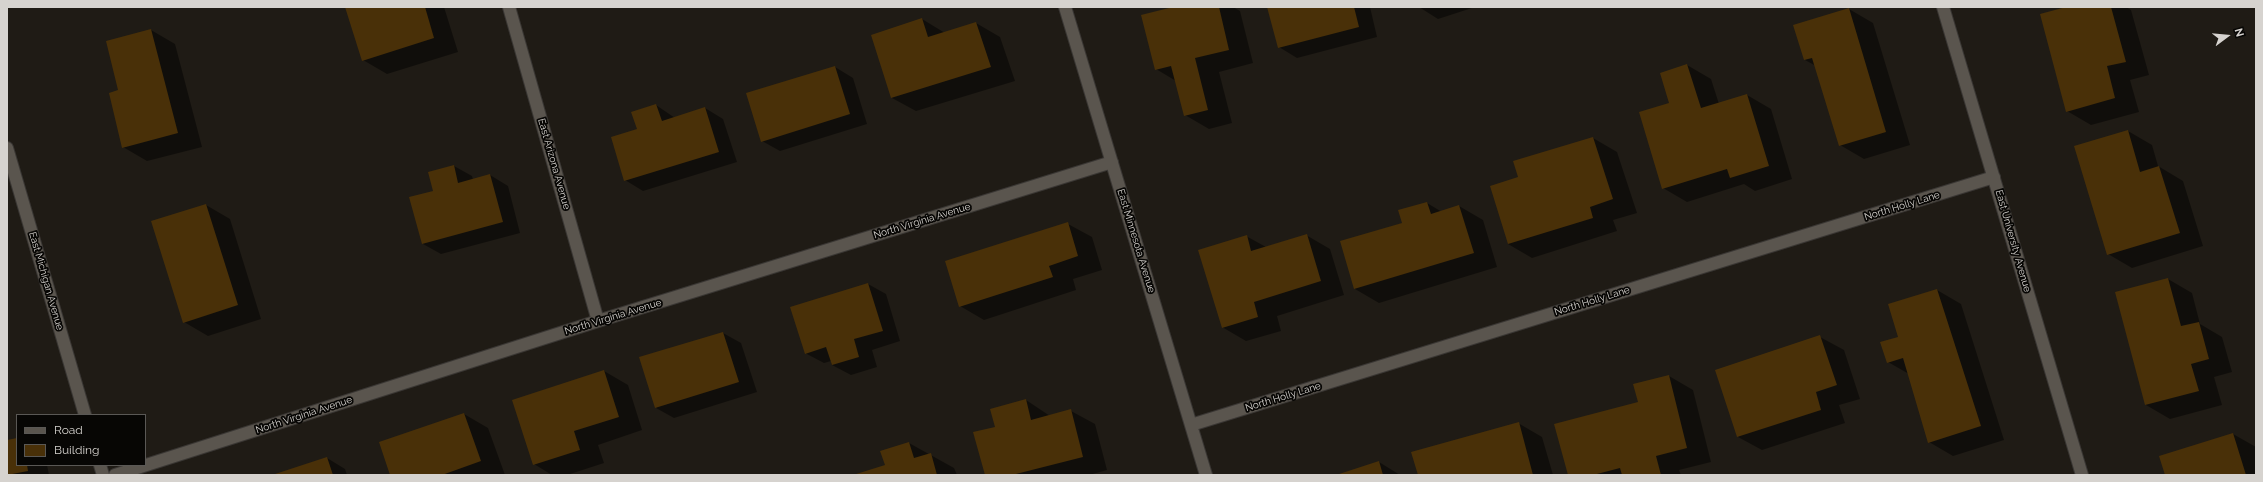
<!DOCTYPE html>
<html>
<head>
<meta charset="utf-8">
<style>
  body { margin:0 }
  #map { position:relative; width:2263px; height:482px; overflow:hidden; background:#1f1b15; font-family:Raleway,sans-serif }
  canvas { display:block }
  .frame { position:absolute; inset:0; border:8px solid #d6d3cf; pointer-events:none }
  .legend { position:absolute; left:16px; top:414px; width:130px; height:52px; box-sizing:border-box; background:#070604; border:1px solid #5a5855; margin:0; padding:5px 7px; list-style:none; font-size:12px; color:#d6d3cf }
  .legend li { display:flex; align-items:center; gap:8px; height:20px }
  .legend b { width:20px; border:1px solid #5a5855 }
  .north { position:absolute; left:2207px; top:16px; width:40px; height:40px; -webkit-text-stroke:3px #070604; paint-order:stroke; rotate:74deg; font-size:11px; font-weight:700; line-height:16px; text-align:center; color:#d6d3cf }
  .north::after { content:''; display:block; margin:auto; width:14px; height:18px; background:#d6d3cf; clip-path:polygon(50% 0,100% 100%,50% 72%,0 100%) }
</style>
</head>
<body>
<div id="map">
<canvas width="2263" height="482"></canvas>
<div class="frame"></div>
<ul class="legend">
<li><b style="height:5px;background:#5a554e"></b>Road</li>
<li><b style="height:11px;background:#493008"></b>Building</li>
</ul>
<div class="north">N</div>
</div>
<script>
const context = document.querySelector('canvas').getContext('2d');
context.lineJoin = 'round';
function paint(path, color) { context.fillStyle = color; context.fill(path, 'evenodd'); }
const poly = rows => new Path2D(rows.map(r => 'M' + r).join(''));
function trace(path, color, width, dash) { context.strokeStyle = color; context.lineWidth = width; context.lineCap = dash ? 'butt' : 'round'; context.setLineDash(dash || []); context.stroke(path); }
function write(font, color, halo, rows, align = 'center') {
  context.font = font + ' Raleway,sans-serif'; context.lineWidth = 3.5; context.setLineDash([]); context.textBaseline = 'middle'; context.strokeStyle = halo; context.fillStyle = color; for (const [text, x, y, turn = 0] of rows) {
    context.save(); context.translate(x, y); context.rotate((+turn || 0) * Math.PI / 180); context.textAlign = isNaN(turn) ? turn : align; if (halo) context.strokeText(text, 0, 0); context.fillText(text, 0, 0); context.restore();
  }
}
paint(poly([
  [346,7,444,7,458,52,387,74,363,60],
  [1177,7,1233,7,1240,11,1253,63,1219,72,1232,123,1209,129,1185,115,1176,81,1156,69],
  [1268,7,1370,7,1377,37,1297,58,1279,47],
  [1419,7,1475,7,1438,19],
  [2069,7,2126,7,2131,10,2149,75,2130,80,2139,112,2091,125,2067,111],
  [1849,9,1873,23,1910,145,1864,159,1840,145,1816,66,1805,60],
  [922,19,945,33,976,23,1000,37,1015,81,916,111,892,98],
  [151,30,175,44,202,147,147,161,123,147],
  [1687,65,1711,79,1719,104,1747,95,1771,109,1792,179,1755,191,1744,184,1687,202,1663,188,1670,103],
  [835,67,853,78,867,124,780,151,762,141],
  [656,105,675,118,705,108,723,119,737,162,643,191,625,180,638,129],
  [2128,131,2152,145,2158,166,2183,181,2203,246,2132,268,2108,254],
  [1593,138,1617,152,1637,213,1613,220,1617,231,1532,258,1508,244,1519,178,1514,162],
  [454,166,472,176,473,180,490,175,508,186,520,233,441,254,423,244,411,198,434,191],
  [1427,203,1442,212,1459,206,1483,220,1497,267,1379,303,1355,289,1341,242,1403,223],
  [206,205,230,219,261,319,208,336,184,322],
  [1068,224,1092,237,1102,270,1073,279,1076,290,984,320,960,306],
  [1306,235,1330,249,1344,295,1277,316,1281,331,1246,341,1222,327,1246,236,1266,247],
  [2168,279,2192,293,2200,324,2222,337,2232,372,2214,377,2222,405,2170,419,2146,405,2116,293],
  [868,284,886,294,900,341,872,350,877,367,851,375,832,365,831,361,824,363,805,353],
  [1937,290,1961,304,2004,440,1953,456,1929,442,1909,374,1888,362,1899,337],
  [723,333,741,343,757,392,674,418,656,408],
  [1820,337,1844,350,1860,399,1839,405,1845,423,1762,450,1738,437],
  [604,371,628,385,642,430,598,445,604,463,567,475,552,475,534,464],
  [1669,376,1693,390,1711,462,1679,470,1681,475,1569,475,1639,403],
  [1026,400,1050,416,1071,411,1095,424,1107,470,1089,475,986,475,996,427],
  [464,414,488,428,505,475,391,475],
  [1518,423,1542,437,1553,475,1419,475],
  [2233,434,2256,447,2256,475,2166,475],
  [17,439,17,465,47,465,49,475,7,475,7,441],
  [909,443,954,468,957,475,855,475,886,466],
  [327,458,345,469,347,475,275,475],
  [1379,462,1400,475,1338,475]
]), '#0007');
paint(poly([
  [345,7,425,7,434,38,362,61],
  [1173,7,1219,7,1229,50,1195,58,1208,110,1184,116,1171,66,1155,70,1141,15],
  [1267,7,1354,7,1359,27,1278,48],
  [2066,7,2111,7,2126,62,2107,66,2115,98,2066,112,2040,14],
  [1849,8,1886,132,1839,146,1812,58,1804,60,1793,25],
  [922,18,928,37,976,22,991,67,891,98,871,35],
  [151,29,178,133,122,148,109,93,118,90,106,41],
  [1687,64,1701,108,1747,94,1769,166,1730,178,1727,169,1662,189,1639,112,1669,103,1660,73],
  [835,66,850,114,761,142,746,93],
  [656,104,662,121,705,107,719,152,624,181,611,137,637,129,631,112],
  [2128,130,2140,172,2159,166,2180,233,2107,255,2074,146],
  [1593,137,1613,199,1590,207,1593,218,1508,244,1490,186,1518,177,1513,161],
  [454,165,458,183,490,174,503,222,422,244,409,197,433,191,428,172],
  [1427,202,1431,214,1459,205,1474,253,1354,289,1340,241,1402,223,1398,210],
  [206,204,238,305,183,323,151,221],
  [1068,222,1078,256,1049,266,1053,277,959,307,945,261],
  [1307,234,1321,281,1254,302,1258,317,1222,328,1198,250,1247,235,1251,251],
  [2168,278,2181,326,2199,322,2209,359,2191,364,2199,391,2145,405,2115,292],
  [868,283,883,331,854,339,859,357,832,365,826,347,805,354,790,307],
  [1937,289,1981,426,1928,443,1903,358,1887,363,1880,342,1898,337,1888,304],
  [723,332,739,382,655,408,639,357],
  [1820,335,1837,385,1816,392,1821,410,1737,437,1715,370],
  [604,370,619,417,574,431,580,450,533,465,512,400],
  [1669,375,1687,448,1656,456,1661,475,1622,475,1620,468,1593,475,1568,475,1554,424,1638,402,1633,384],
  [1026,399,1031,420,1071,409,1083,457,1012,475,985,475,973,432,995,427,990,409],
  [464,413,481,461,442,475,390,475,379,442],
  [1519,422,1533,475,1418,475,1411,452],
  [2233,433,2246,475,2165,475,2159,456],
  [17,438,17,465,27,465,28,471,7,475,7,440],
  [909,442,914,458,931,453,937,475,853,475,885,465,880,451],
  [327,457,333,475,272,475],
  [1379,461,1383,475,1336,475]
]), '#493008');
const minor = poly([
  [509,7,598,321],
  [1065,7,1206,475],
  [1943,7,2082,475],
  [7,148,85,415],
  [1191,425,1994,177],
  [100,465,103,475],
  [115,475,598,321,1112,162]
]);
trace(minor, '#3a3734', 14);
trace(minor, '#5a554e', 12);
write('10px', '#d6d3cf', '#070604', [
  ["East Arizona Avenue",554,164,74],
  ["North Holly Lane",1902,206,-17],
  ["North Virginia Avenue",922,221,-17],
  ["East Minnesota Avenue",1136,241,73],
  ["East University Avenue",2013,241,74],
  ["East Michigan Avenue",46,281,74],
  ["North Holly Lane",1592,301,-17],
  ["North Virginia Avenue",613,317,-17],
  ["North Holly Lane",1283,397,-17],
  ["North Virginia Avenue",304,415,-18]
]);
</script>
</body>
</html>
